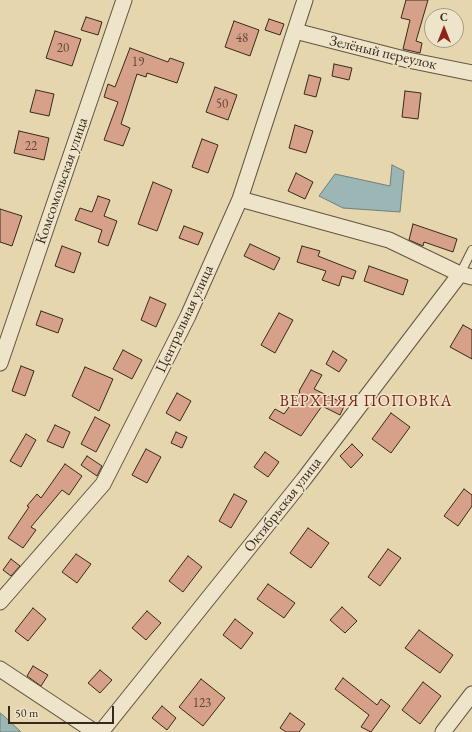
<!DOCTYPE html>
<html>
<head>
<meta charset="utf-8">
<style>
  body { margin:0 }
  #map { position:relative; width:472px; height:732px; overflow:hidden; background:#e5d6ad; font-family:"EB Garamond",serif }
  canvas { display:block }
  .north { position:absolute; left:424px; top:8px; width:40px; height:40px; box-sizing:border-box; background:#eee4ca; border:1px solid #a59a85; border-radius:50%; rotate:0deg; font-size:11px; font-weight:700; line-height:16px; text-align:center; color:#372a1d }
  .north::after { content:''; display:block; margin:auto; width:14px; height:18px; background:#8f2418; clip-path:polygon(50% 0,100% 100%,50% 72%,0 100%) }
  .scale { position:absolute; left:8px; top:706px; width:106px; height:18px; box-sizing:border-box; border:2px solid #372a1d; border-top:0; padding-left:5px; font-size:12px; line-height:14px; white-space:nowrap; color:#372a1d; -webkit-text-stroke:3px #eee4ca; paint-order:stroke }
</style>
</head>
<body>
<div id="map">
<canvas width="472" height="732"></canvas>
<div class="north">С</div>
<div class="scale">50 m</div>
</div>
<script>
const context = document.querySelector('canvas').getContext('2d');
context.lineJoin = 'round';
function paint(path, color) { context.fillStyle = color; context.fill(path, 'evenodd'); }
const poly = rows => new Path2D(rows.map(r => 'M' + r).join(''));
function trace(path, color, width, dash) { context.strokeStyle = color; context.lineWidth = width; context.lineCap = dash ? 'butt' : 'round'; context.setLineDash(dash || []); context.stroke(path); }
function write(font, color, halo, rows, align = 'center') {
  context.font = font + ' "EB Garamond",serif'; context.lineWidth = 3; context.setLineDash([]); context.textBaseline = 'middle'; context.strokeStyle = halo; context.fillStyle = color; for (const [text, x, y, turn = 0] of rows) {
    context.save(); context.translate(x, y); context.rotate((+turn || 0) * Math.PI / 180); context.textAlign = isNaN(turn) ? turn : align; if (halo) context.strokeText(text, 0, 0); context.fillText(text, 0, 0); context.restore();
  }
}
const water = poly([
  [392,165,404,171,400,212,343,208,319,196,335,174,390,186,392,165],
  [0,713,4,716,21,732,0,732,0,713]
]);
paint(water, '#9ab6b5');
trace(water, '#727e78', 1);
const building = poly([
  [406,0,428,0,416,41,422,43,420,53,403,49,410,20,401,18,406,0],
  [86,17,102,22,98,35,81,30,86,17],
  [269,19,284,24,280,35,265,30,269,19],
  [234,21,259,30,250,56,225,47,234,21],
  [55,31,81,39,72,66,46,58,55,31],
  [130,48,168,62,170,58,184,63,177,83,147,73,146,77,137,74,121,124,130,128,123,146,104,140,118,102,104,97,108,84,115,87,130,48],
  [334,64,352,68,349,80,332,76,334,64],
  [309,75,321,78,316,97,304,94,309,75],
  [215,87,237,95,228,120,206,112,215,87],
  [36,90,54,94,49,116,30,112,36,90],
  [405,91,421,93,418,119,402,117,405,91],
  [295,125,313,131,306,153,289,148,295,125],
  [19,131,49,138,44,160,14,153,19,131],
  [202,139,218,145,208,173,192,167,202,139],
  [296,173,313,182,305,199,288,191,296,173],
  [153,182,172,190,157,231,138,224,153,182],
  [98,196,110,200,104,216,117,221,108,246,98,242,102,230,75,220,80,208,92,212,98,196],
  [0,209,22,216,12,246,0,242,0,209],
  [413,224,457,239,453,252,424,242,423,246,409,240,413,224],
  [184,226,203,233,198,245,179,238,184,226],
  [250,244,280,258,274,270,244,256,250,244],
  [62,246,81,253,74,273,55,266,62,246],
  [302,246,320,251,318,256,356,271,353,279,342,276,339,286,322,280,326,271,297,262,302,246],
  [369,266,408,280,403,295,364,281,369,266],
  [150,297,166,304,156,327,141,320,150,297],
  [41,311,63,319,58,333,36,325,41,311],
  [279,313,293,320,275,353,261,345,279,313],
  [463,325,472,330,472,359,450,347,463,325],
  [123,350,142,360,132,379,113,369,123,350],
  [333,351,347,360,339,372,326,364,333,351],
  [21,366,34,371,25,396,12,391,21,366],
  [85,367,113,379,99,411,72,396,85,367],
  [311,370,322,375,314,389,345,404,340,415,322,406,301,436,269,418,275,409,284,414,300,392,299,391,311,370],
  [177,393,191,401,180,421,166,413,177,393],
  [391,413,410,427,391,453,372,439,391,413],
  [95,417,110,425,96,452,81,444,95,417],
  [55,425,70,432,63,448,47,441,55,425],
  [176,432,187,437,182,448,171,443,176,432],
  [26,434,36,440,21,467,10,461,26,434],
  [352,444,363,455,351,468,340,456,352,444],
  [146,449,161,457,147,483,132,475,146,449],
  [265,452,279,462,268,477,254,467,265,452],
  [87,456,102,466,97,476,81,465,87,456],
  [65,464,82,476,69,495,62,490,31,527,36,530,23,548,8,538,29,507,27,506,37,494,41,498,65,464],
  [464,489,472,495,472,506,458,526,444,516,464,489],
  [234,494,247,501,231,528,219,521,234,494],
  [308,528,329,543,311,568,290,553,308,528],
  [388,549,401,558,380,586,368,577,388,549],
  [76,554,91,564,77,583,62,572,76,554],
  [188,556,202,567,183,592,169,581,188,556],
  [11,559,20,566,11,576,3,570,11,559],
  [268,584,295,603,284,618,257,599,268,584],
  [342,607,357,621,345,633,330,620,342,607],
  [33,608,46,619,28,641,15,631,33,608],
  [147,611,161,623,146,640,132,628,147,611],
  [235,619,253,633,241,649,223,635,235,619],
  [419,630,453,655,440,673,405,648,419,630],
  [33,666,48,675,41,686,27,676,33,666],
  [100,670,112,680,100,693,88,683,100,670],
  [343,678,377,705,381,699,390,706,371,732,361,727,369,715,335,689,343,678],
  [201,679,225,698,203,726,179,707,201,679],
  [423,682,441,696,420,724,402,710,423,682],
  [162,706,176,718,167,730,152,718,162,706],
  [290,713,305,724,299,732,286,732,280,728,290,713]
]);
paint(building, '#d7a088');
trace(building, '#372a1d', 1);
const service = poly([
  [460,274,472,250]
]);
const minor = poly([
  [295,31,408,60,472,73],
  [240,199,389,240,460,274,472,277],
  [0,363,124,0],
  [0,602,103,484,188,316,240,199,305,0],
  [0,669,95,732],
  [101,732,304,479,460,274],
  [443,732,472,694]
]);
trace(service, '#625541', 10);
trace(minor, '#625541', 17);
trace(service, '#eee4ca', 8);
trace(minor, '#eee4ca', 15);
write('13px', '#5f4838', null, [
  ["48",242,38],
  ["20",63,48],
  ["19",138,62],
  ["50",222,104],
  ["22",31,146],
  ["123",202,703]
]);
write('15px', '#372a1d', '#eee4ca', [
  ["Зелёный переулок",383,53,13],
  ["Комсомольская улица",62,181,-71],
  ["Центральная улица",185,319,-65],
  ["Октябрьская улица",283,505,-52]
]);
context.letterSpacing = '1px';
write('16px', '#7a1f14', '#eee4ca', [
  ["ВЕРХНЯЯ ПОПОВКА",366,402]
]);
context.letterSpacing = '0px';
</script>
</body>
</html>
